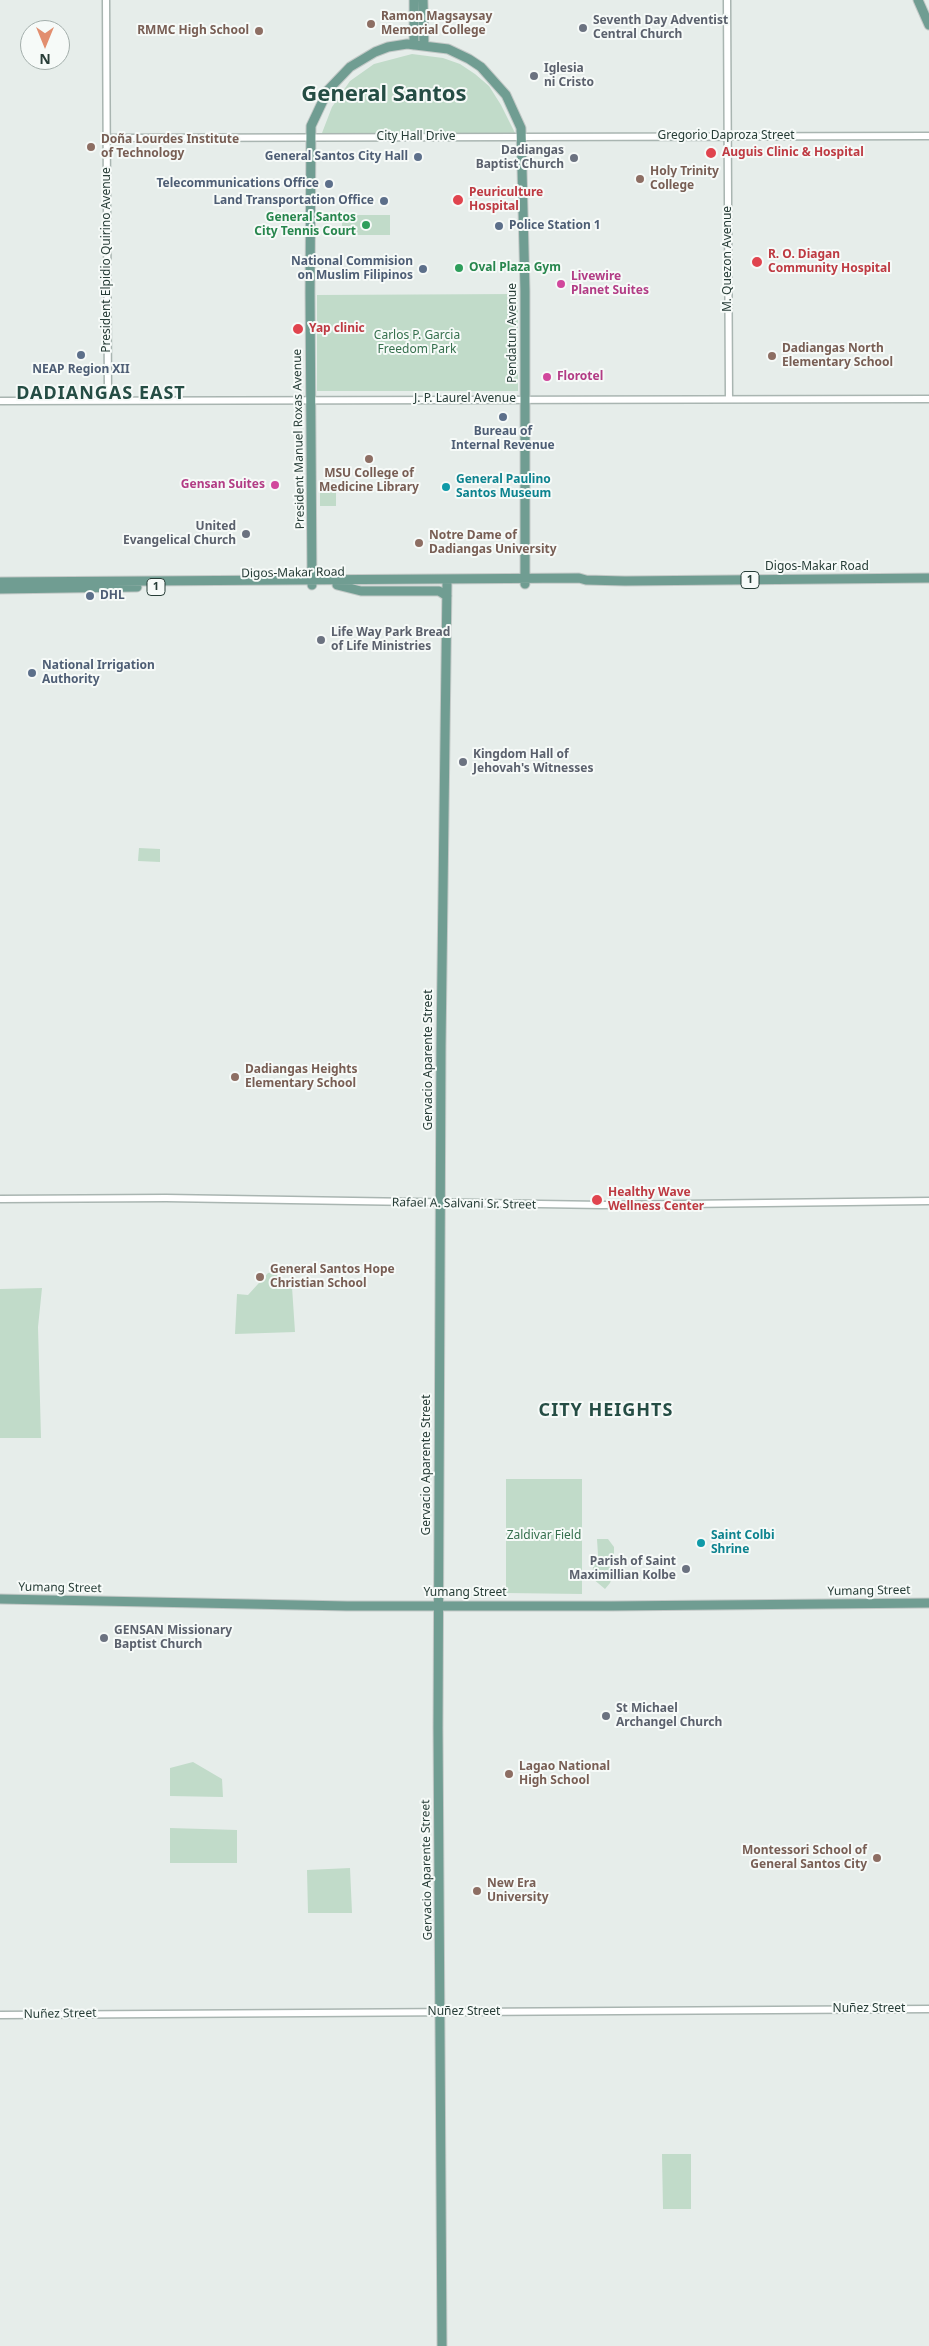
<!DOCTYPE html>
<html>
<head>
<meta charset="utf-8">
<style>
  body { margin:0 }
  #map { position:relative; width:929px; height:2346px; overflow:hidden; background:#e6edea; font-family:"Noto Sans",sans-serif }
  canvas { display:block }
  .north { position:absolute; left:20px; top:20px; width:50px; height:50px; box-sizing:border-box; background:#f6faf8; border:1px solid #a3aeab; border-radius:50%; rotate:180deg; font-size:14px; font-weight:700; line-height:20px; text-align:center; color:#273d37 }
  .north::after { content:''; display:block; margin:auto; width:18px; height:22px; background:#e28e6f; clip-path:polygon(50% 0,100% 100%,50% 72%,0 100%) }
</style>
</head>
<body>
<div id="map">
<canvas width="929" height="2346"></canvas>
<div class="north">N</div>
</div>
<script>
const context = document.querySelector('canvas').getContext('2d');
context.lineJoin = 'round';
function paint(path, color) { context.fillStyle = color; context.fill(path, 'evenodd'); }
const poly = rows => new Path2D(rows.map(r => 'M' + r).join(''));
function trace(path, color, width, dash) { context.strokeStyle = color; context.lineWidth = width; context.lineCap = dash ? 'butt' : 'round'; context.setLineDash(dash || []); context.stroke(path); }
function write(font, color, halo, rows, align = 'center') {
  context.font = font + ' "Noto Sans",sans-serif'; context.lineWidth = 4; context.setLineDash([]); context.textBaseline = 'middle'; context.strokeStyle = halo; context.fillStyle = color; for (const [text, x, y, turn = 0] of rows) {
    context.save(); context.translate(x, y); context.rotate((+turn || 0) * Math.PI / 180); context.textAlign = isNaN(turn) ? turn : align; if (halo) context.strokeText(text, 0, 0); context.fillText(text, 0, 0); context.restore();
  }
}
paint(poly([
  [412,54,443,58,460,64,475,74,489,86,501,105,515,133,322,133,332,107,350,81,374,64],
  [342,215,390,215,390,235,342,235],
  [516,294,518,296,518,391,317,391,317,295],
  [320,485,336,485,336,506,320,506],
  [139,848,160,849,160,862,138,861],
  [274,1272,292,1287,295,1332,235,1334,237,1294,248,1295,268,1273],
  [42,1288,38,1327,41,1438,0,1438,0,1289],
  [506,1479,582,1479,582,1594,506,1593],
  [597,1539,608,1539,614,1547,614,1572,610,1583,605,1589,592,1578,593,1567,598,1555],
  [193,1762,222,1779,223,1797,170,1796,170,1768],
  [170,1828,237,1830,237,1863,170,1863],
  [350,1868,352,1913,308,1913,307,1870],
  [662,2154,691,2154,691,2209,663,2209]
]), '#c1dbc9');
const minor = poly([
  [106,0,108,401],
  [727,0,729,399],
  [106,138,929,136],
  [0,401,929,399],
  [0,1199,166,1198,602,1205,929,1201],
  [0,2015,929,2009]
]);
const major = poly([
  [423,0,424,45],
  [918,0,929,25],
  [414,45,414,0],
  [0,582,579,578,586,580,625,581,929,578],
  [312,585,310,292,311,126,328,90,350,67,375,52,388,47,407,44,448,49,469,59,481,67,506,95,521,128,525,291,525,584],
  [337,585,361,591,439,591,447,596],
  [0,589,137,587],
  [0,1599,347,1606,612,1606,929,1603],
  [442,2346,438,1727,441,1046,447,584]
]);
trace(minor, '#a9b5b1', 9);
trace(major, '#c3c9c7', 11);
trace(minor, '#fff', 6);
trace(major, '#709d92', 9);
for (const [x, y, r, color] of [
  [371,24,5,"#8d6e63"],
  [583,28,5,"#6b7280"],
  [259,31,5,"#8d6e63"],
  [534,76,5,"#6b7280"],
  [91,147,5,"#8d6e63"],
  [711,153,6,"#e0444e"],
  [418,157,5,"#5c6f8a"],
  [574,158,5,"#6b7280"],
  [640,179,5,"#8d6e63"],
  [329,184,5,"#5c6f8a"],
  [458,200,6,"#e0444e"],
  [384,201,5,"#5c6f8a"],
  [366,225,5,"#2e9e5b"],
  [499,226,5,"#5c6f8a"],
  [757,262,6,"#e0444e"],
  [459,268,5,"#2e9e5b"],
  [423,269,5,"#5c6f8a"],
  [561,284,5,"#d1479c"],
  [298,329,6,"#e0444e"],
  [81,355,5,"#5c6f8a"],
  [772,356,5,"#8d6e63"],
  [547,377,5,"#d1479c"],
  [503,417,5,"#5c6f8a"],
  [369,459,5,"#8d6e63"],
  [275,485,5,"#d1479c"],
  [446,487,5,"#0f9aa8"],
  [246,534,5,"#6b7280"],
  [419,543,5,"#8d6e63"],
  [90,596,5,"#5c6f8a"],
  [321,640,5,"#6b7280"],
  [32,673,5,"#5c6f8a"],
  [463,762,5,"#6b7280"],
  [235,1077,5,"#8d6e63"],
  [597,1200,6,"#e0444e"],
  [260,1277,5,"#8d6e63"],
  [701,1543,5,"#0f9aa8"],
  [686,1569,5,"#6b7280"],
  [104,1638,5,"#6b7280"],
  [606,1716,5,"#6b7280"],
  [509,1774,5,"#8d6e63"],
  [877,1858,5,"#8d6e63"],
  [477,1891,5,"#8d6e63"]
]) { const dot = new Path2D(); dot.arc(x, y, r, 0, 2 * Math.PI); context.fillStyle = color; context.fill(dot); trace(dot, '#f6faf8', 2); }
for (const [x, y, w] of [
  [750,580,18],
  [156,587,18]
]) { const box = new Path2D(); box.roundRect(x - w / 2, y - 8.5, w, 17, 4); context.fillStyle = '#f6faf8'; context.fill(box); trace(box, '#273d37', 1); }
write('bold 11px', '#273d37', null, [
  ["1",750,580],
  ["1",156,587]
]);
write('bold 12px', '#785e54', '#f6faf8', [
  ["Ramon Magsaysay",381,17],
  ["Memorial College",381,31],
  ["RMMC High School",249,31,"right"],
  ["Doña Lourdes Institute",101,140],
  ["of Technology",101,154],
  ["Holy Trinity",650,172],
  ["College",650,186],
  ["Dadiangas North",782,349],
  ["Elementary School",782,363],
  ["MSU College of",369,474,"center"],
  ["Medicine Library",369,488,"center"],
  ["Notre Dame of",429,536],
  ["Dadiangas University",429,550],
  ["Dadiangas Heights",245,1070],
  ["Elementary School",245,1084],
  ["General Santos Hope",270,1270],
  ["Christian School",270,1284],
  ["Lagao National",519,1767],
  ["High School",519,1781],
  ["Montessori School of",867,1851,"right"],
  ["General Santos City",867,1865,"right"],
  ["New Era",487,1884],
  ["University",487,1898]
], 'left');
write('bold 12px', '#5b616d', '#f6faf8', [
  ["Seventh Day Adventist",593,21],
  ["Central Church",593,35],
  ["Iglesia",544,69],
  ["ni Cristo",544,83],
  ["Dadiangas",564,151,"right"],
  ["Baptist Church",564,165,"right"],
  ["United",236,527,"right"],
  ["Evangelical Church",236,541,"right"],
  ["Life Way Park Bread",331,633],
  ["of Life Ministries",331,647],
  ["Kingdom Hall of",473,755],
  ["Jehovah's Witnesses",473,769],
  ["Parish of Saint",676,1562,"right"],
  ["Maximillian Kolbe",676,1576,"right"],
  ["GENSAN Missionary",114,1631],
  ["Baptist Church",114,1645],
  ["St Michael",616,1709],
  ["Archangel Church",616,1723]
], 'left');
write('12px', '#273d37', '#f6faf8', [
  ["Gregorio Daproza Street",726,136],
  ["City Hall Drive",416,137],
  ["M. Quezon Avenue",728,259,-90],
  ["President Elpidio Quirino Avenue",107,260,-90],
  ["Pendatun Avenue",513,333,-90],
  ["J. P. Laurel Avenue",465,399],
  ["President Manuel Roxas Avenue",299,439,-91],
  ["Digos-Makar Road",817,567],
  ["Digos-Makar Road",293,573,-1],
  ["Gervacio Aparente Street",429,1060,-90],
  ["Rafael A. Salvani Sr. Street",464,1204,1],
  ["Gervacio Aparente Street",427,1465,-90],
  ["Yumang Street",60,1588,1],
  ["Yumang Street",869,1591,-1],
  ["Yumang Street",465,1593],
  ["Gervacio Aparente Street",427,1870,-91],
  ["Nuñez Street",869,2009],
  ["Nuñez Street",464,2012],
  ["Nuñez Street",60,2014,-1]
]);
write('bold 12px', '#be3a42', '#f6faf8', [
  ["Auguis Clinic & Hospital",722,153],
  ["Peuriculture",469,193],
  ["Hospital",469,207],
  ["R. O. Diagan",768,255],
  ["Community Hospital",768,269],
  ["Yap clinic",309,329],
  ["Healthy Wave",608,1193],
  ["Wellness Center",608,1207]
], 'left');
write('bold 12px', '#4e5e75', '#f6faf8', [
  ["General Santos City Hall",408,157],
  ["Telecommunications Office",319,184],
  ["Land Transportation Office",374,201],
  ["Police Station 1",509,226,"left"],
  ["National Commision",413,262],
  ["on Muslim Filipinos",413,276],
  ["NEAP Region XII",81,370,"center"],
  ["Bureau of",503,432,"center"],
  ["Internal Revenue",503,446,"center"],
  ["DHL",100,596,"left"],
  ["National Irrigation",42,666,"left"],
  ["Authority",42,680,"left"]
], 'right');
write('bold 12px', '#27864d', '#f6faf8', [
  ["General Santos",356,218],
  ["City Tennis Court",356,232],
  ["Oval Plaza Gym",469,268,"left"]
], 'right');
write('bold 12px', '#b23c85', '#f6faf8', [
  ["Livewire",571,277],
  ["Planet Suites",571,291],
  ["Florotel",557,377],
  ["Gensan Suites",265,485,"right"]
], 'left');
write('12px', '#356f4d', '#f6faf8', [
  ["Carlos P. Garcia",417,336],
  ["Freedom Park",417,350],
  ["Zaldivar Field",544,1536]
]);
write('bold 12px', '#0d838f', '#f6faf8', [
  ["General Paulino",456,480],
  ["Santos Museum",456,494],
  ["Saint Colbi",711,1536],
  ["Shrine",711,1550]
], 'left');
context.letterSpacing = '1px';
write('bold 18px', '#254d44', '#f6faf8', [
  ["DADIANGAS EAST",101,394],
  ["CITY HEIGHTS",606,1411]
]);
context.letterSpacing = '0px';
write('bold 22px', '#254d44', '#f6faf8', [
  ["General Santos",384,95]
]);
</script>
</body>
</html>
